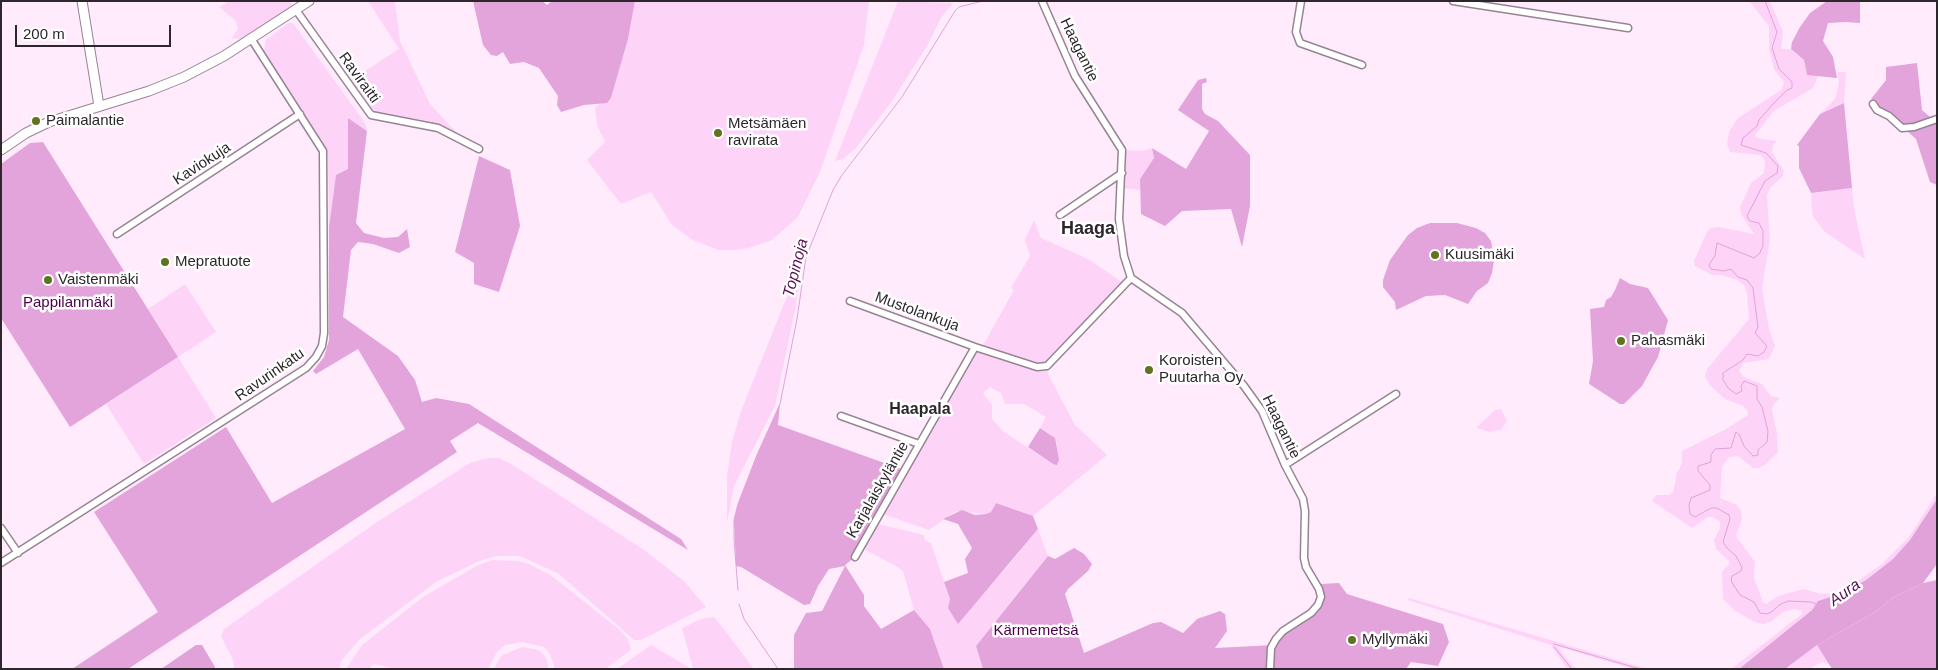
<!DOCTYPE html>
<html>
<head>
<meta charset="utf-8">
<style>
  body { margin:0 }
  #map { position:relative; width:1938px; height:670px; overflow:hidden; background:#ffebfc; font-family:Helvetica,sans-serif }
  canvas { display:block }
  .frame { position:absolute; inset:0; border:2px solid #2d262c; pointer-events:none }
  .scale { position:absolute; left:15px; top:25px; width:156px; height:22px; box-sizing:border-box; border:2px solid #2d262c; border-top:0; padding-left:6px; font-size:15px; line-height:18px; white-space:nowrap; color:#2d262c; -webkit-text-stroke:4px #fff; paint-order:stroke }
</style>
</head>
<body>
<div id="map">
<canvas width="1938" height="670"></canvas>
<div class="frame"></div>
<div class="scale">200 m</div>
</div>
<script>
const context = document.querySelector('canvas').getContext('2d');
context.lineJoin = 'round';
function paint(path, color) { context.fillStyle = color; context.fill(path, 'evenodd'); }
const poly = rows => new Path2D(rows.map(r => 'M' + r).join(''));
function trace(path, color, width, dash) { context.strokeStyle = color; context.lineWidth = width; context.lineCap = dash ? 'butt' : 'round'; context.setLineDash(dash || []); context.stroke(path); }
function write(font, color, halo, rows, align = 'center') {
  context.font = font + ' Helvetica,sans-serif'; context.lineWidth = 5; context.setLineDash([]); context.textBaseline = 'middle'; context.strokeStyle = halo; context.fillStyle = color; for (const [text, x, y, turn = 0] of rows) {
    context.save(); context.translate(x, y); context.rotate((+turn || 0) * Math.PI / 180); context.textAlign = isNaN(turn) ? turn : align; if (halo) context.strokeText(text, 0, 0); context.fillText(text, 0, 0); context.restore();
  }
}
paint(poly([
  [229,1,290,1,293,6,251,34,242,39,232,38,238,29,236,21,219,7],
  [368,1,395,1,400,41,430,104,458,134,429,121,376,113,351,80,399,49],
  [635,1,869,1,864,45,820,172,798,217,772,240,749,248,735,250,719,250,693,240,672,225,651,192,621,204,587,160,605,142,597,125,595,107,611,98,628,39],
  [898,1,953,3,941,18,927,46,893,100,855,149,843,159,835,161],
  [1749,1,1770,1,1783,32,1781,49,1791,49,1804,60,1807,75,1818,76,1813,88,1774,111,1755,135,1757,138,1777,141,1773,145,1772,152,1784,171,1783,176,1770,188,1767,195,1770,240,1762,288,1769,329,1775,346,1769,359,1743,363,1739,371,1744,377,1762,384,1771,396,1780,398,1774,404,1772,410,1777,433,1778,452,1765,465,1759,468,1753,468,1738,456,1729,457,1722,467,1720,498,1737,505,1741,511,1742,519,1736,536,1755,562,1754,578,1763,602,1766,604,1778,596,1804,589,1822,594,1832,593,1859,580,1882,564,1909,537,1937,493,1937,499,1910,540,1893,559,1866,580,1842,593,1818,601,1813,609,1739,669,1731,669,1802,614,1802,611,1794,609,1783,612,1771,622,1763,624,1754,622,1734,610,1723,599,1722,572,1729,564,1729,561,1716,549,1714,540,1720,528,1720,522,1713,517,1708,517,1692,528,1652,501,1656,495,1669,495,1673,492,1677,473,1682,463,1682,451,1726,429,1748,415,1747,410,1743,406,1725,399,1710,385,1705,377,1707,369,1749,319,1747,293,1744,285,1737,280,1722,275,1712,275,1695,266,1694,261,1707,232,1711,228,1719,227,1754,234,1741,214,1740,207,1751,183,1764,173,1765,160,1760,155,1730,152,1727,144,1729,132,1738,118,1781,90,1784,82,1774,69,1769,48,1769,26],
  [288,23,293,23,365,123,367,131,348,118,348,169,336,175,329,227,328,156,325,147,264,51,266,40],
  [1838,72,1846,72,1844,103,1820,114,1835,99,1839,83],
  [1152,148,1154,158,1140,179,1141,190,1121,188,1122,150,1143,151],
  [1852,188,1854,208,1865,259,1825,232,1814,218,1812,212,1811,193],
  [1034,220,1041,238,1088,259,1125,284,1047,366,1048,374,1075,425,1107,455,1033,516,996,503,991,512,986,514,956,511,929,530,879,513,975,347,981,349,1014,290,1011,288,1030,256,1025,240],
  [990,387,1001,393,1005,404,1024,404,1046,417,1040,428,1055,438,1053,464,1004,432,992,419,992,405,983,393],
  [800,264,802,265,795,310,775,406,734,486,727,522,727,476,732,442,741,411],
  [185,284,216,332,178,357,148,309],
  [178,357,216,418,144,464,106,404],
  [1501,409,1507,421,1501,430,1490,432,1476,428,1495,410],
  [489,458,499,458,513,465,644,550,684,581,706,607,641,640,634,640,559,574,520,556,497,556,479,561,436,582,360,639,342,660,339,669,234,669,233,660,221,636,224,629,377,522,470,463],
  [874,523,924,535,925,540,931,543,950,599,987,588,1008,566,1038,529,1048,556,976,646,983,669,944,669,930,629,914,610,903,571,896,566,860,547],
  [493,560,518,561,529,564,552,576,620,630,628,639,631,650,605,669,555,669,550,654,544,647,522,642,505,645,497,652,488,669,397,669,374,664,369,669,346,669,362,645,423,597,478,565],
  [1409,598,1648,669,1633,669,1557,646,1573,666,1578,669,1567,669,1551,645,1408,600],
  [714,617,723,628,754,669,693,669,682,628,701,619],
  [651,645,692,669,617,669],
  [1817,645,1830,665,1822,662,1809,669,1785,669],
  [522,647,539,650,546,657,549,669,494,669,501,656]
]), '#fdd4f8');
paint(poly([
  [473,1,542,1,547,5,552,1,635,1,628,39,611,98,607,103,584,105,561,112,557,105,558,96,539,68,524,62,510,64,503,52,497,56,491,55,483,45],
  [1827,1,1860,2,1860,23,1846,22,1828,23,1823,41,1833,57,1837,78,1807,75,1804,60,1791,49,1792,42,1800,27,1810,13],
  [1917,63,1922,110,1937,123,1937,185,1930,182,1916,139,1871,99,1886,80,1886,67],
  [1206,78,1207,82,1202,84,1202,109,1205,114,1218,121,1250,155,1250,206,1242,247,1231,209,1182,211,1165,226,1141,214,1140,179,1154,158,1152,148,1186,169,1209,131,1178,110,1198,80],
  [1844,103,1852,188,1811,193,1799,168,1799,146,1797,145,1820,114],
  [348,118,367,131,356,223,364,233,384,238,398,237,407,229,410,247,399,253,373,244,358,242,351,250,343,317,398,356,415,380,422,402,436,398,469,404,681,539,688,550,478,423,450,441,457,452,128,669,72,669,158,612,94,512,226,427,272,503,405,429,358,349,316,374,313,371,324,357,329,340,329,227,336,175,348,169],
  [43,142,178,357,70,427,1,318,1,164,30,143],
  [479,156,510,170,520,226,499,292,474,284,474,263,455,252],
  [1430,223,1457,223,1476,228,1485,233,1491,241,1494,261,1492,273,1488,283,1477,291,1468,304,1445,295,1426,296,1396,310,1395,302,1383,287,1383,280,1390,260,1408,235,1417,228],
  [1620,278,1630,284,1648,288,1668,320,1658,357,1642,386,1624,404,1620,404,1589,384,1593,361,1590,309,1604,307,1606,300,1611,297,1615,290],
  [780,404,778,425,904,470,855,557,845,565,864,595,864,606,881,629,914,610,930,629,944,669,794,669,794,635,806,613,822,611,845,566,829,569,818,586,810,604,804,605,741,567,736,566,734,520,738,504,757,455],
  [1040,428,1055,438,1059,460,1057,465,1053,464,1028,447],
  [996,503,1033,516,1038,529,958,624,948,608,950,599,944,582,968,573,965,559,972,548,958,524,943,519,962,510,975,515,986,514,991,512],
  [1074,548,1084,554,1092,564,1088,571,1068,589,1065,594,1084,653,1153,623,1161,622,1183,633,1197,619,1220,611,1225,614,1227,631,1215,648,1275,645,1287,632,1314,613,1323,596,1321,584,1339,583,1347,594,1443,624,1449,642,1438,666,1411,662,1406,669,983,669,976,646,1048,556,1055,559],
  [1937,580,1937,669,1832,669,1817,645,1877,611,1892,598,1923,583]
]), '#e3a4db');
paint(poly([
  [1937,499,1937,564,1923,583,1892,598,1877,611,1817,645,1785,669,1739,669,1812,610,1818,601,1842,593,1866,580,1893,559,1910,540],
  [196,645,202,645,215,667,214,669,161,669]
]), '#e1a2d9');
trace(poly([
  [1765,1,1777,32,1772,48,1779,69,1792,82,1792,88,1787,90,1773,104,1759,120,1757,126,1743,138,1741,145,1766,153,1778,166,1777,173,1765,181,1747,216,1750,221,1759,223,1763,231,1763,245,1760,253,1754,258,1717,243,1715,256,1709,265,1711,269,1724,271,1731,269,1738,277,1747,280,1753,288,1758,327,1755,333,1767,346,1764,352,1758,356,1747,354,1743,360,1723,373,1723,380,1729,389,1736,394,1742,391,1741,386,1744,381,1757,386,1757,399,1762,407,1768,431,1767,442,1758,450,1758,455,1753,456,1744,446,1739,434,1736,432,1731,448,1715,449,1711,455,1711,462,1698,466,1698,471,1710,485,1710,490,1691,498,1689,505,1690,514,1695,517,1711,508,1717,508,1729,515,1730,519,1723,542,1727,548,1736,556,1742,567,1741,571,1732,576,1731,581,1740,595,1754,602,1760,613,1767,614,1773,611,1779,605,1788,601,1811,602,1816,604],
  [738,590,734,539,734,520,738,504,757,455,780,404,797,319,806,257,833,190,842,175,902,97,955,11,959,7,983,1],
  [739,604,744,619,778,669],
  [1554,644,1640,669],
  [1554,647,1572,669]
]), '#e1a2d9', 1);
const street = poly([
  [1042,1,1075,76,1122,150,1119,219,1124,256,1131,278,1182,313,1244,386,1262,411,1285,465,1303,499,1305,511,1304,558,1306,567,1319,589,1321,597,1318,605,1311,613,1283,631,1276,639,1271,648,1270,669],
  [1301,1,1296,32,1300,43,1362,65],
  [1453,1,1628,28],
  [296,10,371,115,438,128,479,149],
  [1873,104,1877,110,1889,116,1902,128,1914,127,1937,119],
  [1060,215,1122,173],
  [117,234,300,114],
  [850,301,975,347],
  [841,416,919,444],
  [1285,465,1396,394],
  [1,528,18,553],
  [855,557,975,347,1037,367,1047,366,1131,278],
  [1,563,306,368,316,357,322,346,324,333,323,151,252,40]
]);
const secondary = poly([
  [82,1,99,106],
  [1,150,26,133,49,122,149,91,184,77,224,56,309,1]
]);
trace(street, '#968493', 9);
trace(secondary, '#968493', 11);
trace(street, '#fff', 6);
trace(secondary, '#fff', 9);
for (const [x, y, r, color] of [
  [36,121,5,"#617220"],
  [718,133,5,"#617220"],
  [1435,255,5,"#617220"],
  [165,262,5,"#617220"],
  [48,280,5,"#617220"],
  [1621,341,5,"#617220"],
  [1149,370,5,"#617220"],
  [1352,640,5,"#617220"]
]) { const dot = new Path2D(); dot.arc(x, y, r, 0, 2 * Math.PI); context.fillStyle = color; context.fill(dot); trace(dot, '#fff', 2); }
write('15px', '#2d262c', '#fff', [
  ["Haagantie",1079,50,64],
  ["Raviraitti",359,78,54],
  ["Kaviokuja",202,164,-33],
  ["Mustolankuja",917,312,20],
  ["Ravurinkatu",270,375,-35],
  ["Haagantie",1281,427,64],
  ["Karjalaiskyläntie",878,490,-60]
]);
write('15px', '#2d262c', '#fff', [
  ["Paimalantie",46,121],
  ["Metsämäen",728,124],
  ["ravirata",728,141],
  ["Kuusimäki",1445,255],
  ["Mepratuote",175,262],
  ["Vaistenmäki",58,280],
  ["Pahasmäki",1631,341],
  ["Koroisten",1159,361],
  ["Puutarha Oy",1159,378],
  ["Myllymäki",1362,640]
], 'left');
write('15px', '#4c0049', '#fff', [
  ["Pappilanmäki",68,303],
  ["Kärmemetsä",1036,631]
]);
write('italic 16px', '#590f55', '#fff', [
  ["Topinoja",796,268,-76],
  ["Aura",1845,593,-35]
]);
write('bold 16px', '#2d262c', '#fff', [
  ["Haapala",920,410]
]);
write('bold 18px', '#2d262c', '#fff', [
  ["Haaga",1088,229]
]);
</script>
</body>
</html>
